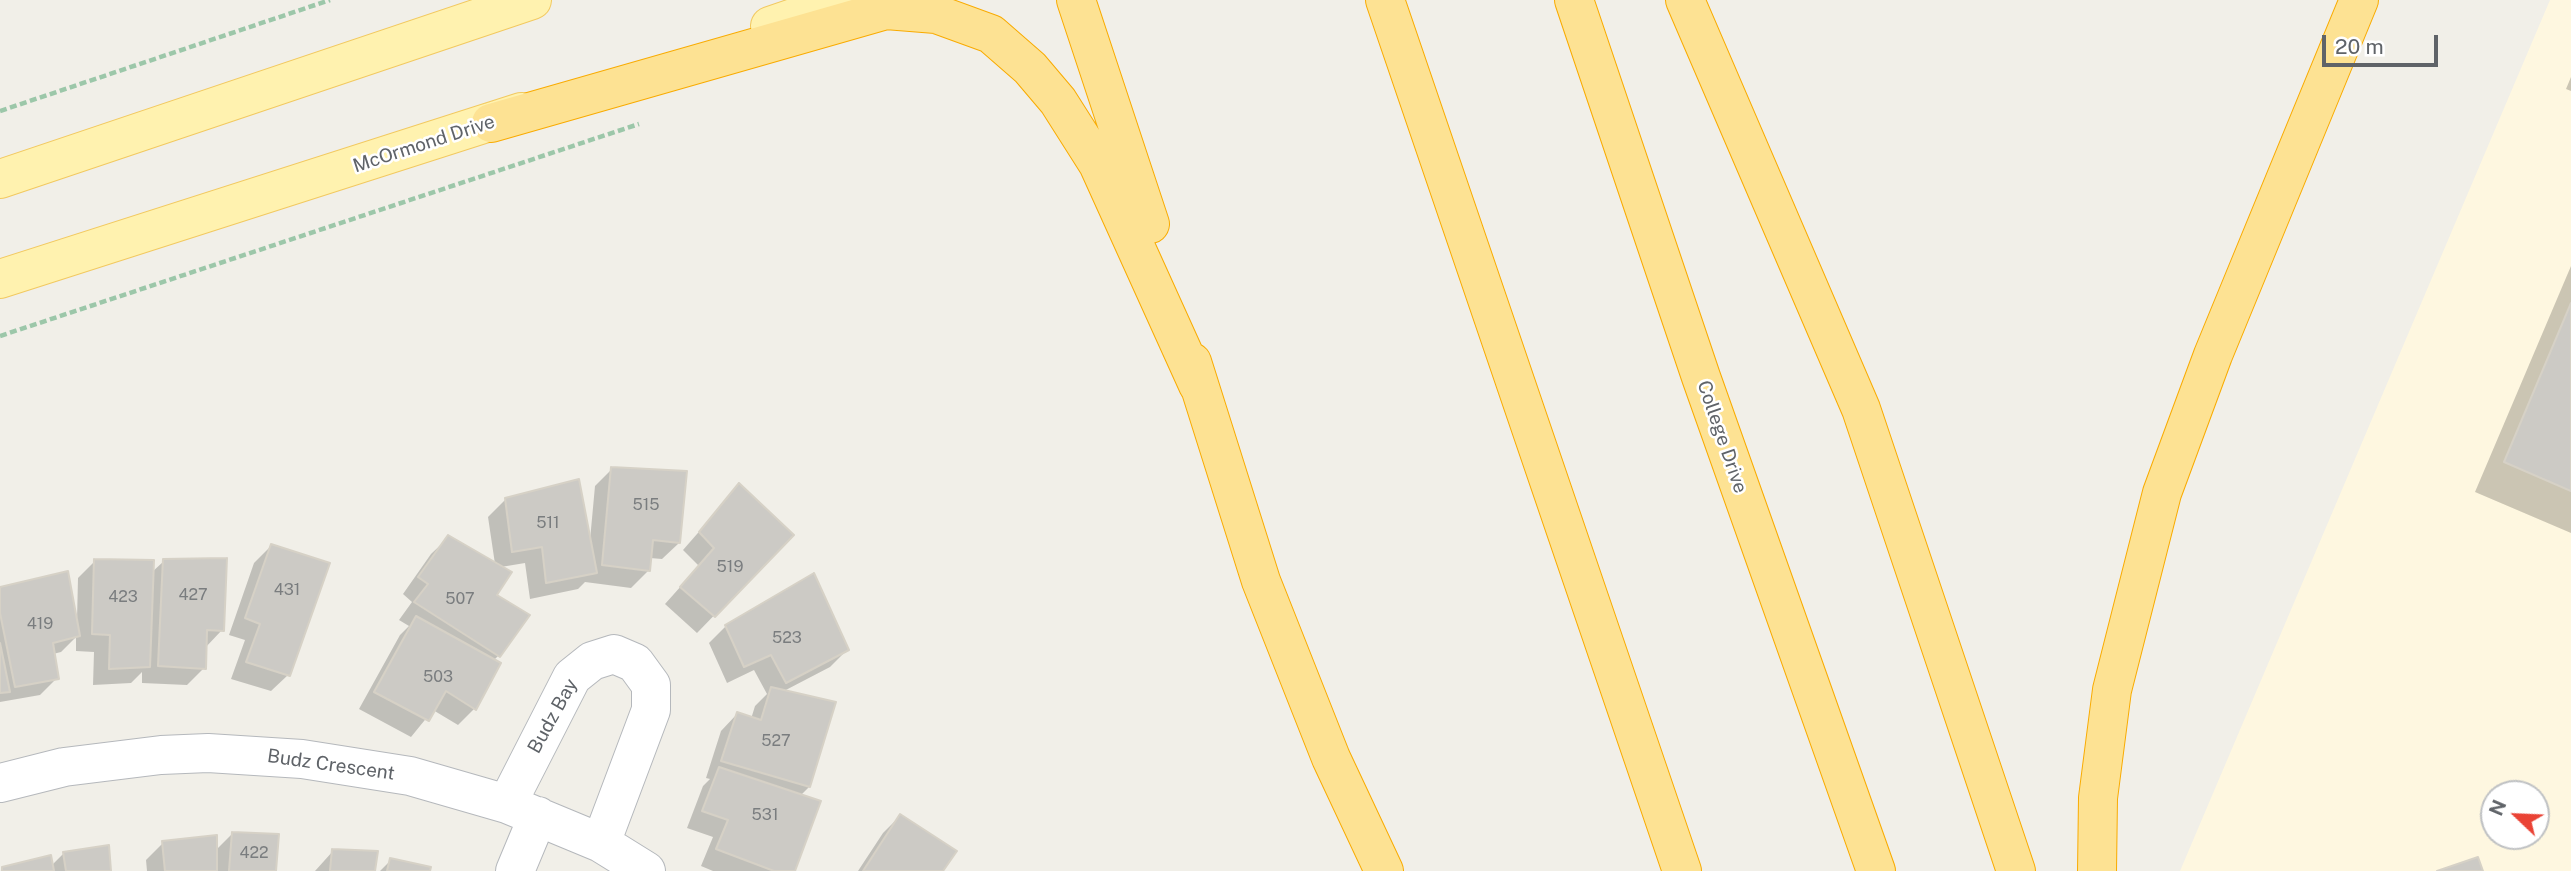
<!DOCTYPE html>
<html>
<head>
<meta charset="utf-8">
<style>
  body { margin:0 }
  #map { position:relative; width:2571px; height:871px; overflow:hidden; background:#f1efe8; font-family:"Public Sans",sans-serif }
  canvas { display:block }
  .north { position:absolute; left:2480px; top:780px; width:70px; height:70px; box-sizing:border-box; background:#fff; border:2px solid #bfc1c3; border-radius:50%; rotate:293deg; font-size:19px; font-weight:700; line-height:28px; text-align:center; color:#5f6368 }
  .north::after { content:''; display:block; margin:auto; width:24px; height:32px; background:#ea4335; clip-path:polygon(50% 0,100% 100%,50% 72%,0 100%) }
  .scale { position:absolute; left:2322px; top:35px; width:116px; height:32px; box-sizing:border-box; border:4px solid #5f6368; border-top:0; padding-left:9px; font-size:21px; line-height:24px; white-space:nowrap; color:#5f6368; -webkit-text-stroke:5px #fff; paint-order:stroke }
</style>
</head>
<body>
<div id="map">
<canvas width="2571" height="871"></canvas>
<div class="north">N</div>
<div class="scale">20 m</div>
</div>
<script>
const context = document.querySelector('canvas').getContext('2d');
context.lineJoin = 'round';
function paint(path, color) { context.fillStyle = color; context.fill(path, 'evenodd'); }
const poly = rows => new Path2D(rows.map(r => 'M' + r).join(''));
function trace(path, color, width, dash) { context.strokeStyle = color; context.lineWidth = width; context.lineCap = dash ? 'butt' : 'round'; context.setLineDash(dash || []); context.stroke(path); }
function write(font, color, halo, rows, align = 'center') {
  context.font = font + ' "Public Sans",sans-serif'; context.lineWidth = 5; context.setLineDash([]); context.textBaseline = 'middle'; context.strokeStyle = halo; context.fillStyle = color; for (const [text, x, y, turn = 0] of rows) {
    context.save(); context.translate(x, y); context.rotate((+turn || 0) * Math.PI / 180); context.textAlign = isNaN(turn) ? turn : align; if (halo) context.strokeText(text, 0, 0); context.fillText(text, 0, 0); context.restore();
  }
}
paint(poly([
  [2550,0,2571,0,2571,871,2180,871],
  [2494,794,2536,794,2536,836,2494,836]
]), '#fef7e0');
paint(poly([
  [2571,77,2571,91,2566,89],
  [2571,266,2571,533,2475,492],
  [612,469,679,543,662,559,650,558,648,571,631,588,585,582,578,589,530,599,525,563,501,567,494,595,499,655,493,661,475,708,458,725,433,710,411,737,359,709,400,635,409,626,399,620,412,602,403,594,431,554,448,538,495,564,488,517,505,500,590,540,595,486],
  [739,486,792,535,697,633,665,604,699,566,683,550],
  [271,546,288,675,271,691,231,679,245,640,229,635,254,563],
  [95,561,151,573,164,561,222,630,205,648,204,668,187,685,142,683,142,672,131,683,93,685,94,652,76,651,76,637,61,652,53,654,57,678,40,695,0,702,0,589,77,620,78,578],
  [726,626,847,650,830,667,782,692,809,787,800,796,793,871,713,871,701,866,713,837,687,828,703,786,710,779,706,778,721,731,737,714,751,719,755,706,767,694,754,670,727,683,709,643],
  [900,816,941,871,858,871,883,833],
  [232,834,274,871,147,871,146,860,163,843,215,851],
  [333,851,373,871,315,871],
  [64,853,109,871,0,871,51,866],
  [391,860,428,871,380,871]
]), '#0003');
const building = poly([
  [2571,303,2571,491,2504,462,2571,303],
  [611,467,687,471,680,543,653,540,650,571,602,565,611,467],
  [579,479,597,573,546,583,542,547,512,552,505,498,579,479],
  [739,483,794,535,715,617,680,587,714,548,699,532,739,483],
  [448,535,512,572,497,595,530,615,500,657,414,602,428,584,418,577,448,535],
  [271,544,330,563,290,676,246,662,260,624,245,618,271,544],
  [227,558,224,631,207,630,206,669,158,666,163,559,227,558],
  [94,559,154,560,150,667,109,669,110,635,92,634,94,559],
  [68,571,80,636,53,643,59,679,15,687,0,613,0,587,68,571],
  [814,573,849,650,786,683,771,655,744,667,725,625,814,573],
  [416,616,501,663,476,710,446,691,429,721,374,692,416,616],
  [0,643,10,692,0,693,0,643],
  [771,687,836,702,810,787,721,761,737,712,761,720,771,687],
  [719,767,821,801,795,871,774,871,716,849,728,820,702,811,719,767],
  [900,814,957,851,943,871,863,871,900,814],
  [232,832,279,834,276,871,229,871,232,832],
  [217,835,217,871,165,871,162,841,217,835],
  [109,845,111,871,66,871,63,852,109,845],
  [332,849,378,851,375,871,330,871,332,849],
  [51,855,54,871,2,871,2,867,51,855],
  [2478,857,2483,871,2437,871,2478,857],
  [390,858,431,867,430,871,387,871,390,858]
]);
paint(building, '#cccac5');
trace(building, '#d6d1c6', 2);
const minor = poly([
  [0,783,64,767,161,755,208,753,302,759,410,776,507,804,601,843,646,871],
  [507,804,572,677,592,661,614,654,635,663,651,685,651,710,601,843],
  [515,871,538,816]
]);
const major = poly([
  [770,26,845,0],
  [0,179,532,0],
  [0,279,521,112]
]);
const highway = poly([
  [1076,0,1150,224],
  [1385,0,1682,871],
  [1574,0,1701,377,1876,871],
  [1685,0,1861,409,2016,871],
  [491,123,886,10,936,14,991,34,1030,68,1058,101,1098,164,1198,385],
  [1192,362,1261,581,1331,758,1384,871],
  [2097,871,2098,798,2112,690,2162,493,2213,355,2359,0]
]);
trace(minor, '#b5b8bc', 40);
trace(major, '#f2c960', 40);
trace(highway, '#f9ab00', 40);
trace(poly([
  [0,111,330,0],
  [0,336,639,124]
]), '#9cc7a9', 4.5, [7, 3.5]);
trace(minor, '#fff', 38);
trace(major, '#fff2af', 38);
trace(highway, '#fde293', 38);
write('16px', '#7a7d7f', null, [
  ["515",646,505],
  ["511",548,523],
  ["519",730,567],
  ["431",287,590],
  ["427",193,595],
  ["423",123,597],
  ["507",460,599],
  ["419",40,624],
  ["523",787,638],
  ["503",438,677],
  ["527",776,741],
  ["531",765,815],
  ["422",254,853]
]);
write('19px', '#5f6368', '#fff', [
  ["McOrmond Drive",424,144,-18],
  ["College Drive",1722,437,71],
  ["Budz Bay",553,716,-61],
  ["Budz Crescent",331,765,8]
]);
</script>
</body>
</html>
